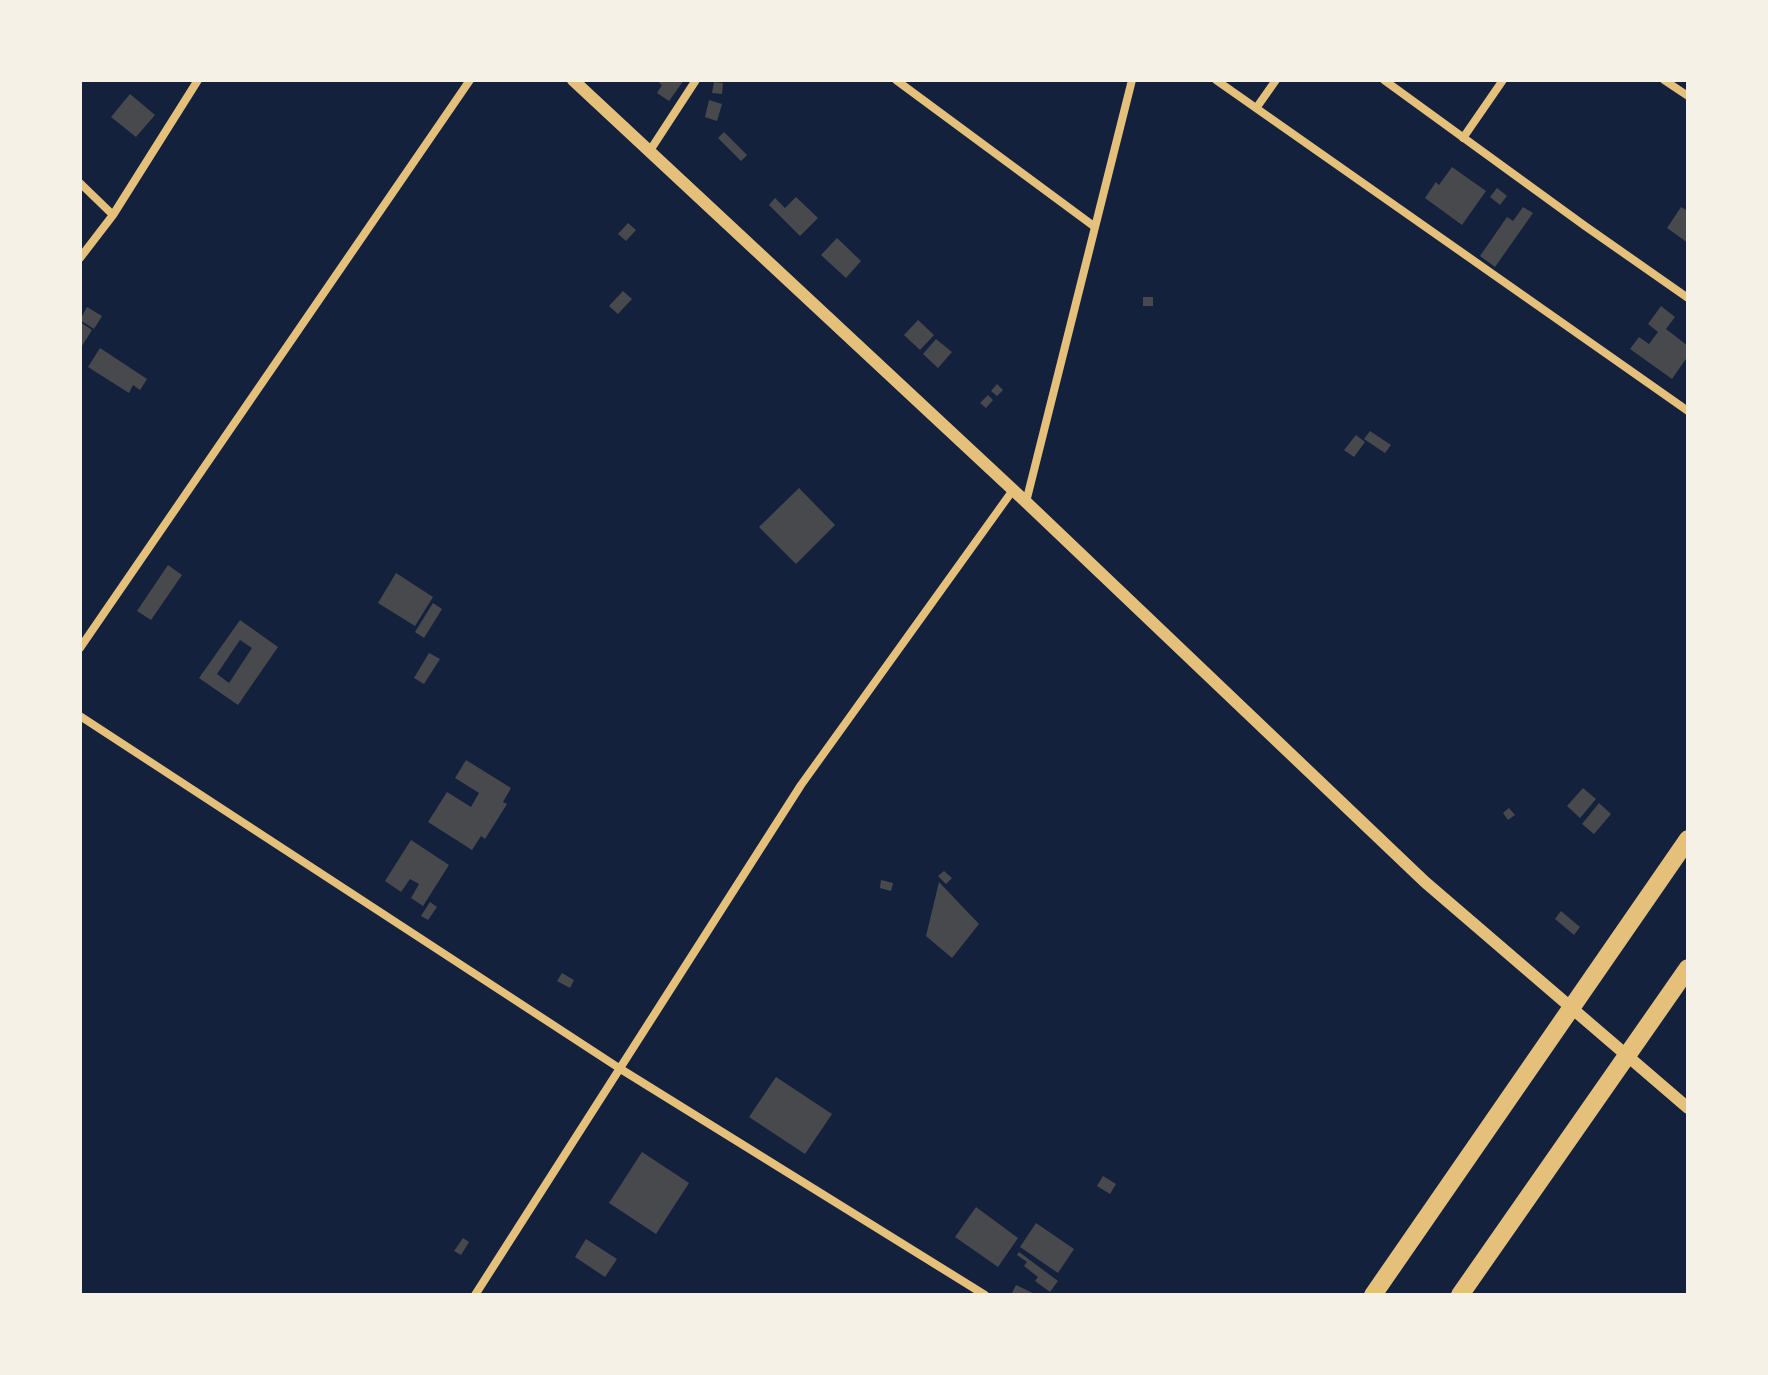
<!DOCTYPE html>
<html>
<head>
<meta charset="utf-8">
<style>
  body { margin:0 }
  #map { position:relative; width:1768px; height:1375px; overflow:hidden; background:#14213d; font-family:"Archivo Narrow",sans-serif }
  canvas { display:block }
  .frame { position:absolute; inset:0; border:82px solid #f6f1e7; pointer-events:none }
</style>
</head>
<body>
<div id="map">
<canvas width="1768" height="1375"></canvas>
<div class="frame"></div>
</div>
<script>
const context = document.querySelector('canvas').getContext('2d');
context.lineJoin = 'round';
function paint(path, color) { context.fillStyle = color; context.fill(path, 'evenodd'); }
const poly = rows => new Path2D(rows.map(r => 'M' + r).join(''));
function trace(path, color, width, dash) { context.strokeStyle = color; context.lineWidth = width; context.lineCap = dash ? 'butt' : 'round'; context.setLineDash(dash || []); context.stroke(path); }
paint(poly([
  [661,80,684,80,669,101,657,93,662,85,659,83],
  [714,82,723,83,722,94,712,93],
  [130,94,155,115,136,137,111,117],
  [709,100,722,104,717,121,705,117],
  [724,132,747,155,741,161,718,138],
  [1452,167,1486,191,1462,225,1425,198,1436,182,1439,185],
  [1497,188,1507,196,1500,205,1490,197],
  [796,197,818,218,800,236,769,205,775,198,785,208],
  [1523,207,1533,213,1495,267,1480,256,1507,217,1513,221],
  [1681,207,1688,211,1688,243,1667,228],
  [628,223,636,230,626,241,618,234],
  [837,238,861,261,846,278,821,255],
  [623,291,632,299,618,314,609,306],
  [1143,297,1153,297,1153,306,1143,306],
  [1661,306,1675,317,1666,329,1688,346,1688,356,1672,379,1630,349,1639,337,1649,344,1658,332,1648,324],
  [87,307,102,316,94,329,80,320],
  [918,320,934,335,920,350,904,335],
  [80,322,92,330,80,349],
  [936,339,952,352,938,368,923,354],
  [100,348,147,379,140,390,133,385,129,393,88,367],
  [997,384,1003,390,997,396,991,391],
  [988,395,993,400,986,408,980,403],
  [1370,431,1391,445,1385,453,1364,439],
  [1356,435,1365,442,1354,457,1344,450],
  [799,488,835,525,796,564,759,527],
  [168,565,182,575,151,620,137,611],
  [396,573,433,597,415,626,378,603],
  [433,603,442,609,424,638,415,632],
  [240,620,278,647,238,705,199,678],
  [240,640,252,648,229,683,217,674],
  [429,653,440,659,424,684,414,678],
  [466,760,511,788,503,802,507,804,485,839,481,836,472,850,428,822,447,792,471,807,479,793,455,778],
  [1583,788,1596,799,1580,818,1567,806],
  [1599,803,1611,814,1594,834,1582,824],
  [1509,808,1515,815,1508,820,1503,813],
  [411,840,449,865,423,906,411,898,419,884,410,879,401,892,385,881],
  [944,871,952,878,946,884,938,876],
  [881,880,893,883,891,891,880,888],
  [939,882,979,924,952,958,926,936],
  [430,902,437,907,428,920,421,916],
  [1561,911,1580,927,1574,935,1555,919],
  [562,973,574,980,570,988,557,981],
  [776,1077,832,1114,805,1154,749,1117],
  [642,1152,689,1183,656,1234,609,1203],
  [1103,1176,1116,1184,1110,1194,1097,1186],
  [976,1207,1018,1238,998,1267,955,1237],
  [1036,1223,1074,1249,1058,1273,1020,1247],
  [463,1238,469,1242,461,1255,454,1251],
  [586,1239,617,1259,605,1277,575,1257],
  [1019,1252,1058,1281,1050,1292,1035,1281,1038,1277,1024,1266,1027,1262,1017,1255],
  [1016,1285,1037,1295,1016,1295,1012,1293]
]), '#48494c');
trace(poly([
  [896,80,1095,227],
  [1216,80,1688,411],
  [1384,80,1585,226,1688,298],
  [1664,80,1688,96],
  [1257,107,1276,80],
  [1463,138,1503,80],
  [649,152,696,80],
  [80,183,113,215,80,258],
  [113,215,198,80],
  [1026,502,1132,80],
  [80,648,470,80],
  [80,716,619,1068,985,1295],
  [475,1295,801,785,1013,490]
]), '#e5c07b', 8);
trace(poly([
  [573,80,1026,502,1425,882,1688,1108]
]), '#e5c07b', 12);
trace(poly([
  [1373,1295,1688,839],
  [1460,1295,1688,968]
]), '#e5c07b', 18);
</script>
</body>
</html>
